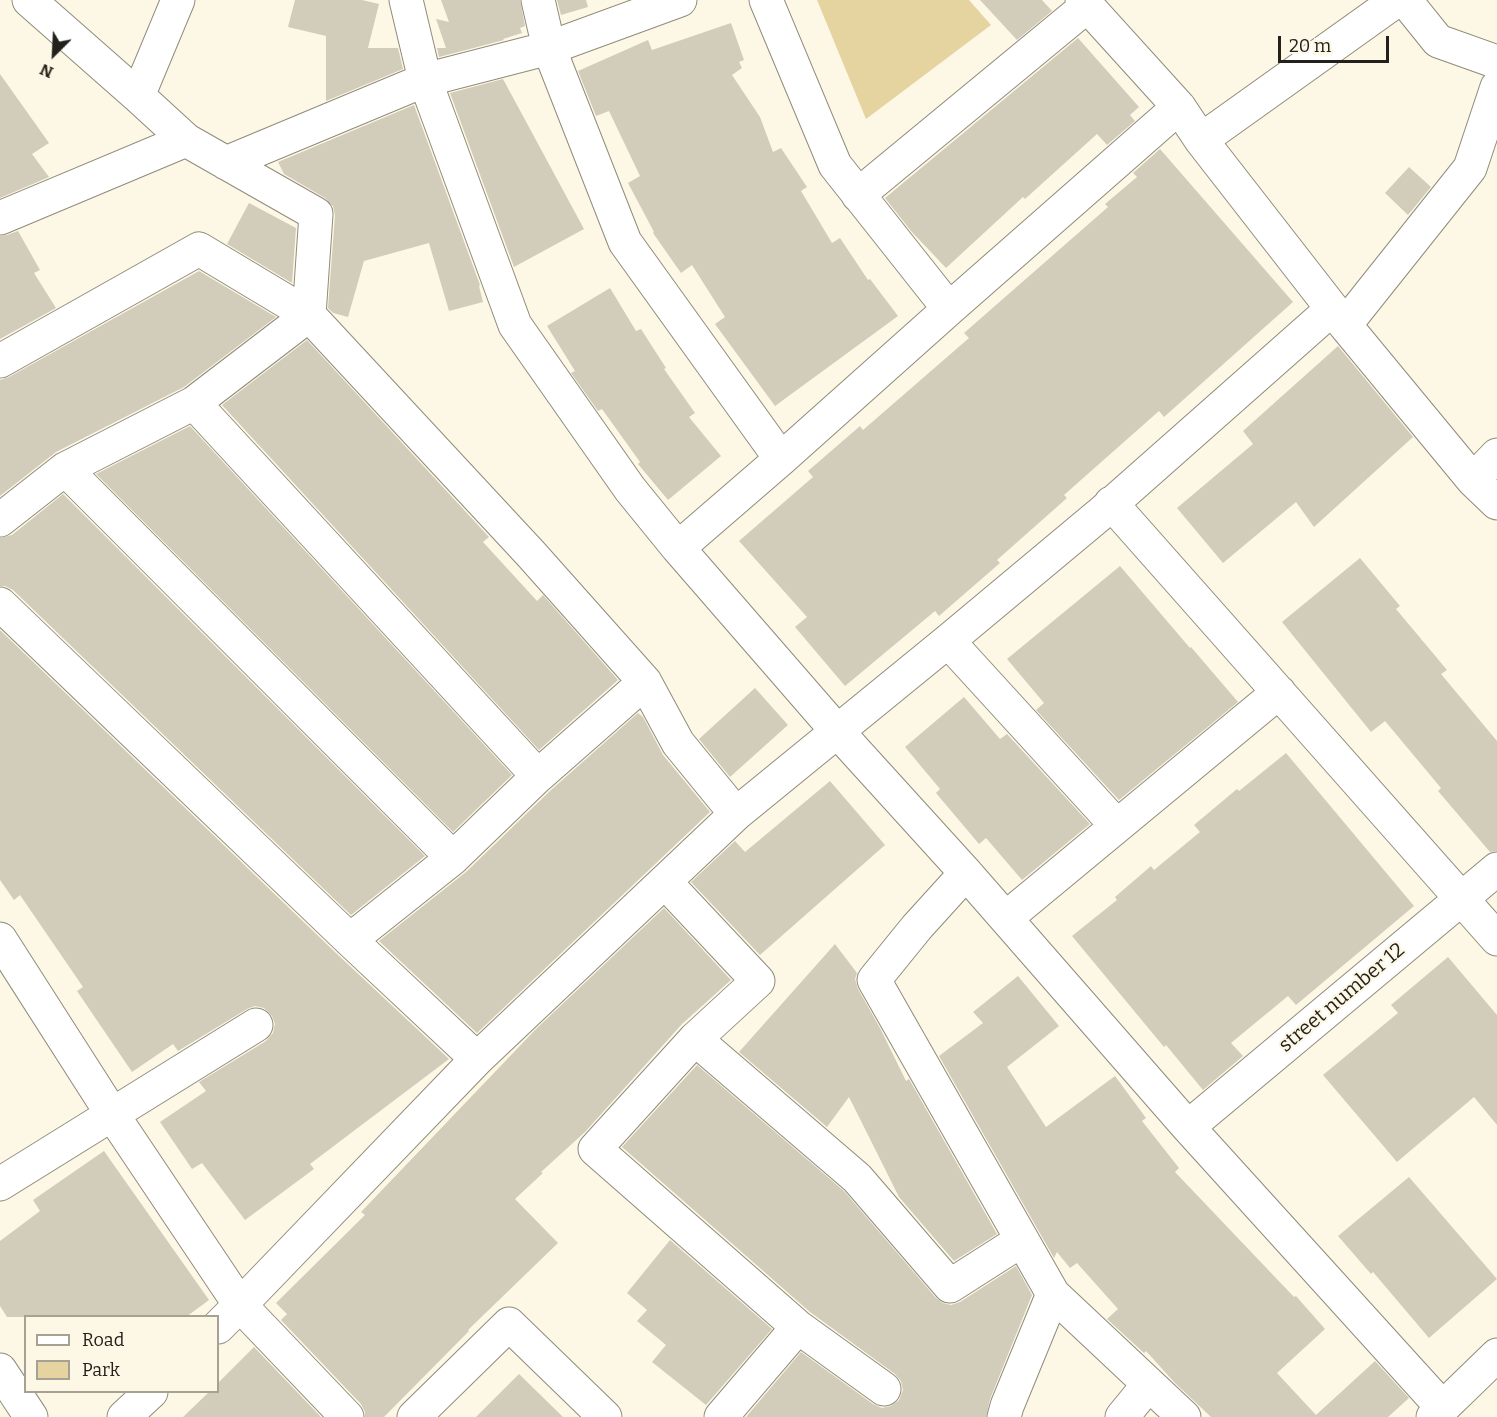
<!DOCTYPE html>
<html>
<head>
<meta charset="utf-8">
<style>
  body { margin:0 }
  #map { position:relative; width:1497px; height:1417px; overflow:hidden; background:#fdf7e5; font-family:Bitter,serif }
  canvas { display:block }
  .legend { position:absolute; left:24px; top:1315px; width:195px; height:78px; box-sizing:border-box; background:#fdf7e5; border:2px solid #a6a194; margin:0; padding:8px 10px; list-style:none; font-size:18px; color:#23211b }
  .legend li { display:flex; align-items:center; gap:12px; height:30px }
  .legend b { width:30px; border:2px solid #a6a194 }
  .north { position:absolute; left:24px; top:24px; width:60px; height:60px; -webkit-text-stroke:4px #fdf7e5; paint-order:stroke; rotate:204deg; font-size:16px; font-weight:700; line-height:24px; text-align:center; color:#23211b }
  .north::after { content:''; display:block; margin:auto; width:21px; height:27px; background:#23211b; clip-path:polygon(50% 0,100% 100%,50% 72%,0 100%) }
  .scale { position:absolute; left:1278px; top:36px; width:111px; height:27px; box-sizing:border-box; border:3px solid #23211b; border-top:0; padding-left:8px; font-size:18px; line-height:21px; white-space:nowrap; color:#23211b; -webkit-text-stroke:4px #fdf7e5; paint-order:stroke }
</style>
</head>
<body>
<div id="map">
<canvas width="1497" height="1417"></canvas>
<ul class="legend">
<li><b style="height:8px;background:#fff"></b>Road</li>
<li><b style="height:16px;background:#e5d3a0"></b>Park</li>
</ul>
<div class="north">N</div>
<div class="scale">20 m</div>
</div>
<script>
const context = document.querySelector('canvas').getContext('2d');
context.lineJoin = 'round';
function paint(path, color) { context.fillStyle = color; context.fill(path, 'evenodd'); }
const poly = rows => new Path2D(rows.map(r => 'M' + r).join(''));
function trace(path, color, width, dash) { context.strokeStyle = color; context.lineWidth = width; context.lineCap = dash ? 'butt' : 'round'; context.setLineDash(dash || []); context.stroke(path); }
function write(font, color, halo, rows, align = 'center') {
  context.font = font + ' Bitter,serif'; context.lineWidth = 4.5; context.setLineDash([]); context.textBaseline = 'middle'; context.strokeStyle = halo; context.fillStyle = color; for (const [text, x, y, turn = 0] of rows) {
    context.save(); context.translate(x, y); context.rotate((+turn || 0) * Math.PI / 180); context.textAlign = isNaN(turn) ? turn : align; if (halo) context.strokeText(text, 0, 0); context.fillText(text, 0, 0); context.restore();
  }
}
paint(poly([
  [817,0,969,0,991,25,866,119]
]), '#e5d3a0');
paint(poly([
  [295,0,362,0,379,4,368,48,398,48,403,69,326,101,326,36,288,27],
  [441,0,520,0,525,26,520,28,522,33,503,39,504,40,439,57,437,48,446,48,436,19,449,22],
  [557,0,586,0,588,7,561,15],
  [980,0,1042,0,1052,11,1017,40],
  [731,23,744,60,739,62,742,68,732,75,760,117,773,152,781,148,807,187,801,191,832,243,840,238,868,280,870,279,898,316,775,406,715,324,725,317,692,265,681,273,653,233,654,232,628,183,640,176,609,111,596,116,578,71,648,40,652,50],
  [1078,38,1139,107,1130,115,1135,121,1107,145,1097,134,1025,199,1023,197,946,268,911,231,885,198],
  [0,74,49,143,32,154,49,177,0,198],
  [503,79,584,229,514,267,450,93],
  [414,105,480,285,479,286,483,302,449,311,429,243,364,261,348,317,333,313,328,308,335,215,333,206,325,198,284,174,278,162],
  [1160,149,1293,302,1164,417,1159,411,1064,495,1067,498,997,560,1000,563,939,616,935,611,845,686,795,627,807,617,739,541,813,477,808,471,860,426,863,430,969,338,964,333,1108,207,1105,204,1137,177,1133,173],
  [1409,167,1431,187,1408,215,1385,193],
  [249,203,296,228,292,283,227,244],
  [18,231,40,270,34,273,56,308,0,339,0,236,7,235],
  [199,271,276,317,184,387,56,452,0,496,0,380,9,377],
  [610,288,636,331,641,329,666,368,664,369,695,413,689,417,721,456,668,500,638,464,640,462,602,409,598,411,571,373,575,371,547,326],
  [307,340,489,537,483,542,537,601,543,595,618,680,539,750,222,405],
  [1338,346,1413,437,1314,527,1296,502,1223,563,1177,508,1253,444,1243,431],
  [190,426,512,775,453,832,96,474],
  [63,494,425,856,351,915,13,590,5,586,0,586,0,538,12,535],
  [1360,558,1400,606,1396,609,1447,670,1441,674,1497,741,1497,851,1490,852,1438,791,1441,788,1385,721,1371,732,1282,622],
  [1120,566,1190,648,1191,647,1238,702,1119,800,1036,710,1044,703,1007,659],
  [0,630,337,954,449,1059,310,1164,314,1169,245,1220,202,1163,192,1169,160,1122,206,1091,199,1082,266,1041,273,1033,275,1024,272,1016,264,1008,255,1006,247,1009,178,1051,173,1044,132,1072,77,991,83,987,20,895,14,900,0,880],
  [755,688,788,725,730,777,699,739],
  [964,697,1000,739,1007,734,1090,824,1022,880,986,838,979,844,936,793,940,789,905,747],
  [638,713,643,717,663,755,710,812,477,1033,379,941,466,872,551,790],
  [1286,753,1414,906,1296,1005,1288,996,1231,1043,1243,1056,1203,1090,1166,1045,1164,1047,1072,936,1117,900,1115,897,1151,866,1154,870,1200,832,1194,825,1237,789,1239,791],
  [830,781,885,845,760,955,691,882,735,841,745,852],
  [664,908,731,980,682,1024,585,1132,541,1172,543,1173,515,1199,558,1243,468,1330,469,1331,384,1417,365,1417,365,1412,361,1404,281,1320,287,1314,276,1303,365,1215,361,1212,536,1029],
  [835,944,857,973,855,979,858,989,880,1028,906,1081,909,1079,997,1234,954,1261,899,1197,849,1097,827,1127,739,1052],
  [1448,957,1497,1015,1497,1125,1474,1097,1397,1162,1323,1075,1398,1013,1391,1005],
  [1018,976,1059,1026,1007,1067,1046,1127,1115,1076,1146,1118,1142,1121,1179,1168,1175,1172,1294,1297,1296,1296,1325,1329,1277,1373,1316,1415,1375,1361,1409,1398,1388,1417,1211,1417,1175,1383,1146,1351,1144,1353,1107,1319,1118,1309,1077,1263,1070,1268,1057,1252,1054,1258,939,1056,983,1023,973,1012],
  [697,1065,844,1191,936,1298,943,1303,951,1305,960,1302,1016,1266,1032,1295,990,1399,986,1417,746,1417,801,1352,873,1404,882,1408,891,1406,899,1400,903,1390,901,1381,895,1374,810,1312,622,1147],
  [104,1151,209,1300,186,1317,7,1317,0,1306,0,1241,40,1211,33,1200],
  [1409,1177,1497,1279,1429,1338,1373,1272,1371,1274,1338,1236],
  [670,1240,772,1329,706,1405,652,1362,666,1345,637,1321,647,1310,627,1293],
  [254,1347,321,1417,183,1417,209,1392,218,1392,218,1383],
  [519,1374,563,1417,476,1417]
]), '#d2ccbb');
const minor = poly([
  [29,0,138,96],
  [406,0,425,80,515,325,630,489,678,548,837,731,966,873,1188,1127,1442,1407],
  [538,0,549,48,625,242,781,459],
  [766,0,835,165,949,309],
  [1082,0,1179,107],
  [1397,0,1201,140,1345,325,1473,480,1497,503],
  [1405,0,1438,41,1497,62],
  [226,163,425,80,549,48,680,0],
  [858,195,1087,6],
  [0,218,186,140],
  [1345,325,1470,168,1497,87],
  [0,361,199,249,309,315,531,554,645,682,678,743,736,814],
  [194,403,538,776],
  [65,469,453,858],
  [1473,480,1497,455],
  [1111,503,1497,939],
  [0,520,65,469,194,403,309,315,316,214,186,140,138,96,178,0],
  [678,548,781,459,949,309,1179,107,1201,140],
  [0,604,350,940,477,1059],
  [948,641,1117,826],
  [966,873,917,927,874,980,1053,1294,1007,1406,1004,1417],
  [665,882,758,981,695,1039,595,1149,798,1327],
  [1006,918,1279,692],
  [0,939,112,1114,240,1305,347,1417],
  [350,940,453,858,538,776,645,682],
  [695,1039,857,1178,950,1286,1022,1240],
  [1188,1127,1497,869],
  [0,1184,256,1025],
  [1053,1294,1184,1417],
  [218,1327,240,1305,477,1059,736,814,948,641,1099,515,1332,309],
  [0,1370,31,1417],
  [124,1417,151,1392],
  [414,1417,509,1324,605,1417],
  [721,1417,798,1327,884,1389],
  [1122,1417,1149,1384]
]);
const major = poly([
  [1433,1417,1497,1355]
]);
trace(minor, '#908b7b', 35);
trace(major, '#908b7b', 35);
trace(minor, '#fff', 33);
trace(major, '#fff', 33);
write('20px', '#23211b', '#fdf7e5', [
  ["street number 12",1342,998,-40]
]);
</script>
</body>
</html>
